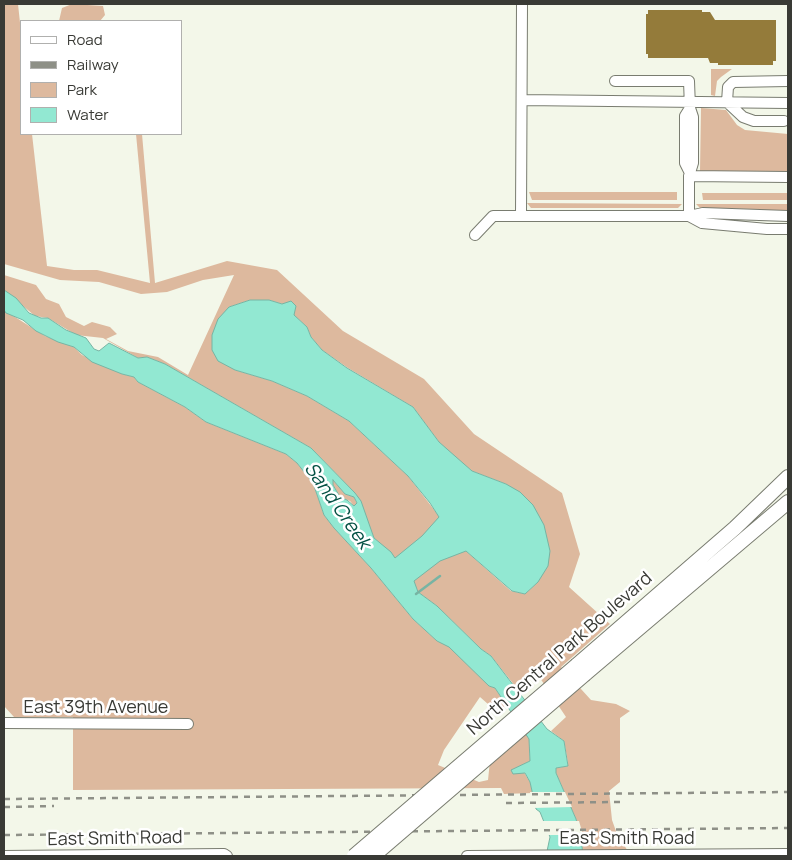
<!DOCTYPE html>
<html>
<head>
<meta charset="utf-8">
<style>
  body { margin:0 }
  #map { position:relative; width:792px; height:860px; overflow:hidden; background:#f3f7e9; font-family:Manrope,sans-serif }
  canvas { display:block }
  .frame { position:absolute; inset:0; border:5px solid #393a35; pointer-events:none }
  .legend { position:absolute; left:20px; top:20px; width:162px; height:115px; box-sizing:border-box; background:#fff; border:1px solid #b0b0ae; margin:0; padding:6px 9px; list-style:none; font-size:15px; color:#393a35 }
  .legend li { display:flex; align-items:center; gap:10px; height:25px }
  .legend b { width:25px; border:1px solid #b0b0ae }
</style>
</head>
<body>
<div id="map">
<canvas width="792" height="860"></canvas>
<div class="frame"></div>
<ul class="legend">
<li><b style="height:6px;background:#fff"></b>Road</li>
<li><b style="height:6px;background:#8e9087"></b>Railway</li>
<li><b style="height:14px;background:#ddb99e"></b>Park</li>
<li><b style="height:14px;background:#92e8d2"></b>Water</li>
</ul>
</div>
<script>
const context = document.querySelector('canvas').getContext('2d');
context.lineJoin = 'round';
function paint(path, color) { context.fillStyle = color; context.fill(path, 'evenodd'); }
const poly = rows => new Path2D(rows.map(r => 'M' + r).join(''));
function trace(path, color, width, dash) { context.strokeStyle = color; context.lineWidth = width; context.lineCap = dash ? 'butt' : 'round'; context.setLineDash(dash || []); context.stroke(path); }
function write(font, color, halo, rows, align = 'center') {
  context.font = font + ' Manrope,sans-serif'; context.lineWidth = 5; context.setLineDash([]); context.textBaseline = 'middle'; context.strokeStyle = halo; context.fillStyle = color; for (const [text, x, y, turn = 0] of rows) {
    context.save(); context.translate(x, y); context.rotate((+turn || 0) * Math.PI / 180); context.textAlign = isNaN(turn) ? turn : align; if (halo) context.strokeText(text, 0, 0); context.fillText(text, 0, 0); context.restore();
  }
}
paint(poly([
  [4,4,18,4,21,32,21,134,32,134,47,266,74,270,97,270,150,283,136,134,142,134,155,283,227,261,277,270,343,331,424,379,474,434,562,493,580,554,569,587,610,624,561,667,591,700,616,704,630,711,620,718,620,782,609,791,612,820,617,834,631,856,583,856,581,837,576,819,556,773,556,768,568,766,567,757,564,741,551,731,566,717,538,675,515,686,491,656,481,649,437,606,418,592,413,581,374,538,355,493,311,448,165,364,147,357,138,358,103,338,76,335,48,318,35,316,4,290,4,275,36,285,46,299,59,304,66,317,84,326,92,322,110,327,117,334,106,339,128,351,158,357,188,375,234,275,203,280,167,292,141,294,99,282,60,280,4,264],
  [250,300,269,300,282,304,307,327,311,337,322,350,348,368,413,407,439,442,455,458,472,471,506,484,538,582,525,594,511,591,466,551,408,476,349,421,307,396,272,381,235,370,229,307],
  [72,4,103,6,105,15,100,21,59,21,62,8],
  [711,69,732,69,721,77,717,81,715,96,711,95],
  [701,108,726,110,737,125,745,130,788,134,788,173,706,173,700,171],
  [529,192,677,192,677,200,532,200],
  [702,193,788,193,788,200,703,200],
  [527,203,682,204,678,208,531,208],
  [696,204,788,204,788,212,752,209,700,208],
  [4,310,45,336,74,347,82,355,122,374,134,377,138,382,185,407,206,422,286,454,297,463,313,483,324,515,334,528,371,568,413,619,437,641,449,646,489,686,495,688,506,705,497,712,480,697,444,750,438,765,479,782,488,780,490,761,525,732,529,739,530,761,520,766,530,782,533,793,504,794,501,788,73,790,73,717,14,717,4,706],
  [333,480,345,494,354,497,357,504,354,506,350,501,340,497,333,485]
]), '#ddb99e');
const water = poly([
  [4,290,16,298,29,313,41,318,48,318,66,330,86,338,94,349,99,351,109,343,138,358,147,357,165,364,311,448,355,493,361,501,374,538,391,552,395,558,422,536,439,517,430,503,408,476,349,421,307,396,272,381,235,370,218,361,212,350,212,335,218,319,229,307,250,300,269,300,282,304,291,301,296,306,294,315,307,327,311,337,322,350,347,368,413,407,439,442,472,471,506,484,520,492,533,505,544,525,550,551,548,566,538,582,525,594,512,591,466,551,440,561,414,581,418,592,437,606,481,649,491,656,547,729,564,741,568,766,556,768,556,773,576,819,581,837,583,856,546,856,550,837,540,812,536,809,530,782,525,773,513,774,511,770,530,761,529,739,495,688,489,686,449,647,437,641,413,619,371,568,334,528,324,515,313,483,297,463,286,454,206,422,185,407,138,382,134,377,122,374,92,362,74,347,58,342,36,331,23,320,6,313,4,310,4,290],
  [333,480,345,494,354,497,357,503,354,506,347,500,340,497,333,485,333,480]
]);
paint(water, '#92e8d2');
trace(water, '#77b4a3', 1);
paint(poly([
  [530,792,565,792,572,807,533,808],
  [541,821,579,821,583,835,546,835]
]), '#f3f7e9');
trace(poly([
  [416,594,440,576]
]), '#77b4a3', 2.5);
paint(poly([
  [648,10,702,10,702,12,710,12,715,20,776,20,776,61,773,61,773,65,718,65,718,63,710,63,708,58,648,58,648,54,646,54,646,14,648,14]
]), '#947b3a');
const minor = poly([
  [615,81,689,81,690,108,693,117,693,163,689,176],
  [522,100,788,103],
  [784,121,754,121,743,117,727,102,728,87,733,82,788,81],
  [689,171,685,163,685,116,690,108],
  [521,216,522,4],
  [689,216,689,176,788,177],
  [689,216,702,223,767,229,788,229],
  [475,235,493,216,689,216,703,213,788,216],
  [4,723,188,724],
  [4,856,224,854,227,856],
  [467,856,788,854]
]);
const major = poly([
  [577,665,735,528,788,477],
  [585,674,788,502]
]);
trace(minor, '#797c70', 12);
trace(major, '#797c70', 16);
trace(minor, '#fff', 10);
trace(major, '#fff', 14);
trace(poly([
  [4,799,788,792],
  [506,803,622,802],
  [4,807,54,806],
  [4,835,788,828]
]), '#8e9087', 2.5, [6, 6]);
const majorBridge = poly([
  [354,856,577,665],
  [373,856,585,674]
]);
trace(majorBridge, '#797c70', 16, []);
trace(majorBridge, '#fff', 14);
write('18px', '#393a35', '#fff', [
  ["North Central Park Boulevard",560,654,-41],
  ["East 39th Avenue",96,708],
  ["East Smith Road",115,839,-1],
  ["East Smith Road",627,839]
]);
write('italic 19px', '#055245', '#fff', [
  ["Sand Creek",337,506,55]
]);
</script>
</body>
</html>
